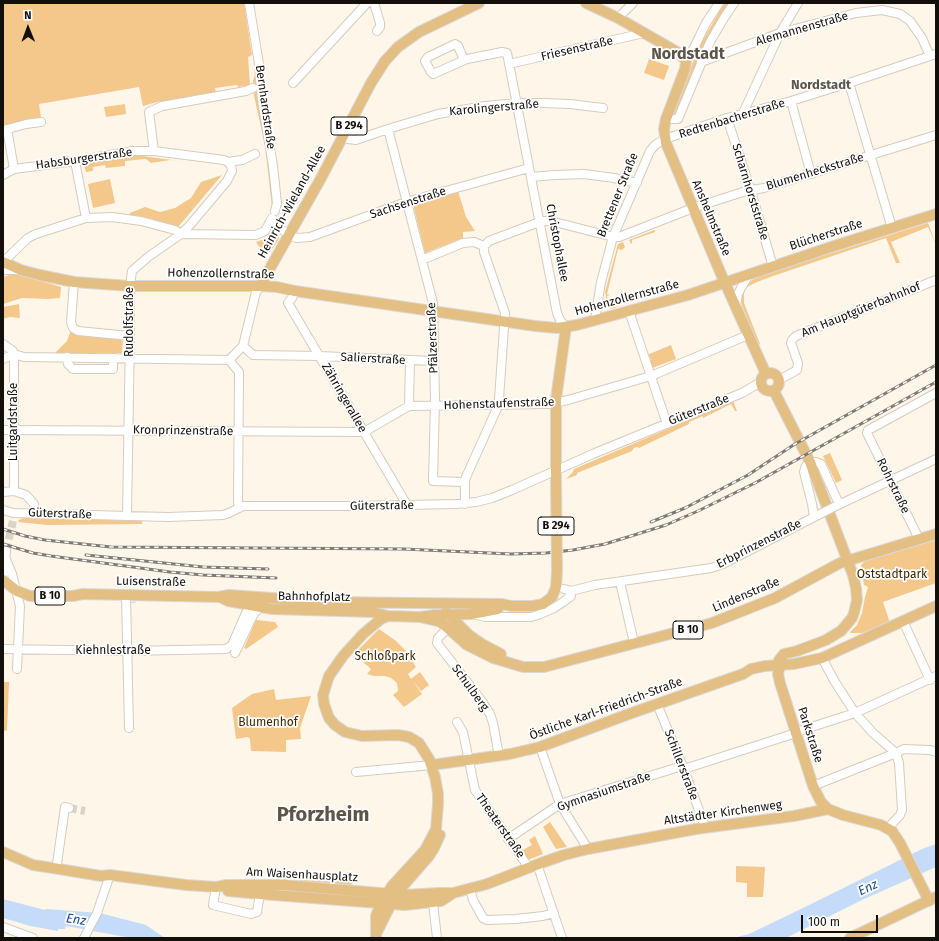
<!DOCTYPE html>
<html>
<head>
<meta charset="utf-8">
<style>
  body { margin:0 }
  #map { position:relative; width:939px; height:941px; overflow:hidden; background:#fff6ea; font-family:"Fira Sans",sans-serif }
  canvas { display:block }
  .frame { position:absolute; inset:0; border:4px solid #130f0a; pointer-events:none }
  .north { position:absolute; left:8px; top:8px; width:40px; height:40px; -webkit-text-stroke:3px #fff; paint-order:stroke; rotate:359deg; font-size:11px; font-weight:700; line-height:16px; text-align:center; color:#130f0a }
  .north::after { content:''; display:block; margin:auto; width:14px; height:18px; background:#130f0a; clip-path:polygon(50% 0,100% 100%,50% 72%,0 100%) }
  .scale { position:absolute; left:801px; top:915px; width:77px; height:18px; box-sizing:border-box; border:2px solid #130f0a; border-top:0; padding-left:5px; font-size:12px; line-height:14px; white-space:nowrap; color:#130f0a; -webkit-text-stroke:3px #fff; paint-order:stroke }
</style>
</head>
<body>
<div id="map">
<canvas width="939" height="941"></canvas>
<div class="frame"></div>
<div class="north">N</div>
<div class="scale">100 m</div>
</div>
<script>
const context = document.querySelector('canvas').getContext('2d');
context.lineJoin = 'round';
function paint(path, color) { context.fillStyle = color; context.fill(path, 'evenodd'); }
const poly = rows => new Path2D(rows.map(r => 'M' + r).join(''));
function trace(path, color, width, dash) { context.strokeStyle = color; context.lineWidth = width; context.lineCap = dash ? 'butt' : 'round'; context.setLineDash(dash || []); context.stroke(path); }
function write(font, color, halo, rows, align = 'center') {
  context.font = font + ' "Fira Sans",sans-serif'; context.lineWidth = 3.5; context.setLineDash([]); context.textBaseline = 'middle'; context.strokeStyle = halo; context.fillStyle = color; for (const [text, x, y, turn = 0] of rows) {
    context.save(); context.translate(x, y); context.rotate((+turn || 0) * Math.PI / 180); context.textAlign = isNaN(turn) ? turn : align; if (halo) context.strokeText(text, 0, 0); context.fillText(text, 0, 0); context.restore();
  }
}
paint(poly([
  [3,3,244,3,252,55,248,57,250,85,238,87,237,85,215,88,216,93,157,102,143,106,139,87,39,104,41,118,3,125],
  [725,3,732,3,677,117,673,116,682,88,700,45,719,12],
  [649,59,669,66,664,80,644,73],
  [257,66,275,206,272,207,265,145,254,96,253,81],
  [125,104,126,114,106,117,104,107],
  [135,155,186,162,170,160,151,163,146,159,125,161,125,166,106,168,105,165,93,167,93,171,86,172,83,163],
  [222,175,178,227,145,217,130,215,130,213,145,207,160,212,175,208,191,198,201,182],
  [110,179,115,203,93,208,88,184],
  [458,191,466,217,475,231,463,232,463,238,425,253,413,204],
  [928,223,936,245,928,227,891,242,900,263,896,263,886,238,773,276,757,282,747,287,744,292,744,303,760,344,758,345,741,303,743,291,752,280,771,272],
  [655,230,655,232,632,240,632,243,631,244,629,240,623,242,625,247,622,250,618,249,607,294,610,295,607,296,610,308,623,305,611,309,607,307,608,305,605,292,618,244],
  [273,234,278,234,279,239,270,252,264,253,256,242,268,238],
  [15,273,61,287,60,298,48,299,22,298,3,304,3,277],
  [19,304,20,318,10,317,3,319,3,307],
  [72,327,123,336,122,353,55,353,67,341],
  [671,345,676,359,652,368,649,361,651,360,650,357,648,357,647,355],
  [733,401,737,411,735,411,731,404,703,418,703,416,689,422,689,424,639,448,637,447,634,448,632,451,577,473,577,475,566,479,573,472,574,469],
  [830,453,842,480,836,483,823,456],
  [23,518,142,521,142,524,47,525,18,522,19,520],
  [936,540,936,583,883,602,890,623,862,633,851,633,850,632,857,625,862,613,865,597,868,587,864,585,861,565,865,561],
  [256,620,275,622,278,627,246,649,244,648],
  [379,629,396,641,407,652,416,667,408,674,411,679,420,672,429,685,421,691,412,679,422,694,404,707,393,695,398,691,397,683,391,678,385,676,374,676,367,674,371,669,354,654],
  [3,682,9,682,7,731,3,730],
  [274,689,276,700,311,696,300,728,301,739,286,740,286,752,251,751,250,739,248,737,236,739,232,708,252,694],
  [550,822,567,847,556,849,543,827],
  [535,836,543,854,528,860,521,851,532,845,529,840],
  [736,866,765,867,763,897,747,897,747,883,736,882],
  [327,875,344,875,343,881,349,880,353,885,312,882,312,885,300,881,301,880,314,879]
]), '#f4c78a');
paint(poly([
  [936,844,936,867,862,900,786,938,733,938,749,934,805,907,922,849],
  [3,899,45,910,46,909,100,913,146,925,165,938,131,938,66,926,65,929,58,929,58,931,30,926,3,918]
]), '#c5dbfa');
trace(poly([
  [6,551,13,521],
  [128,591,129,592,131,596,132,603],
  [69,808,85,811]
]), '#dcd3c8', 8, [8, 4]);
const minor = poly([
  [249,3,259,64,262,100,273,166,277,203,275,211],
  [374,3,380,23,380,27,377,31],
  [618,18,633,3],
  [464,60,458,46,455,44,428,57,425,61,431,72,433,74,467,59,502,52,507,53,557,313,560,320,566,327],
  [686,61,690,56,706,23,719,3],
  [701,62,780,33,810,25,856,13,882,10,900,14,910,21,922,38,930,56],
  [509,64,644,33],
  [293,83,367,3],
  [849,83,892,228],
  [791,101,811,174],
  [743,113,780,33,798,3],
  [727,118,751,191,773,267],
  [666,119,678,119,710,42,724,18,734,3],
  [7,129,14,169],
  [388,129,433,303,435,401,433,481,465,482],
  [4,130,26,124,41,122],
  [343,136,348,139,356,140,388,129,438,114,485,106,517,103,544,103,570,104,603,108],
  [154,151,149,112,162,106,246,91,253,88],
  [75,161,86,218],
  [3,175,14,169,75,161,133,151,154,151,224,160,228,162,242,160,255,154],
  [531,177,555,175,584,174,614,178,637,183],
  [270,223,296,238,310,237,406,202,529,168],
  [484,246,489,241,542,221,551,221,613,237,619,237,693,208,746,191,764,188,936,135],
  [422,260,463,243,474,242,484,246],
  [3,262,28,238,36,234,86,218,112,217,141,221,175,230,181,234,256,235,265,231,272,218],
  [3,270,18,270],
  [74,282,71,322,73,328,78,331,130,336],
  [295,291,292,298,288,303,407,505],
  [736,306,738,294,741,288,749,275],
  [629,311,667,424],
  [595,320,601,282,613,237,650,151,655,145,665,139,727,118,791,101,849,83,936,54],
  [3,344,13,351,14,354,14,491],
  [243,346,253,355,320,356,434,361],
  [67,357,68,364,73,369,113,369,113,358],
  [3,359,14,354,24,357,229,360],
  [229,360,239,372,238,503,239,508],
  [229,360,243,346,256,292,260,286],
  [779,380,797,370,798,363,791,343,792,340,796,336,936,280],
  [409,406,410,361],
  [3,430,364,432,409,406,550,404,568,400,651,376,748,335],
  [3,492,14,491,26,495,34,504,35,513],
  [465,504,465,482,466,477,499,404,499,399,505,313,484,252,484,246],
  [836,506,936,459],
  [3,510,13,513,168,517,223,515,229,513,243,506,353,506,456,504,476,502,492,498,512,490,595,453,742,393,761,382],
  [127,515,130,336,130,286,132,271,148,257,181,234,190,225,227,181,232,171,231,165,228,162],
  [814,517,812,504,804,472,806,466,810,462,816,462,821,464,839,504],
  [919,539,867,433,868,430,872,428,936,393],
  [5,557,12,574,20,606,17,669],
  [3,581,6,551],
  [620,582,634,643],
  [564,589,571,591,595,585,711,568,723,564,822,513],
  [126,595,129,728],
  [473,614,485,617,531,617,538,615,554,608,563,602,571,596,571,591],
  [903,621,930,680],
  [448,628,438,638,437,643,481,700,490,714,493,723,499,756],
  [3,649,128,651,226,649,232,645,246,613,255,602],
  [235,653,253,615,260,607],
  [822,658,835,682,855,713,873,733,896,753,899,763,902,810,900,815,888,828],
  [657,704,684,769,705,827],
  [457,722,463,732,475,790,529,868],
  [796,732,855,713,936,676],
  [540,747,560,804,588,849],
  [684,769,796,733],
  [356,772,432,765],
  [813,786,896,753,904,749,930,750,936,752],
  [508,839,560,804,682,766],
  [57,864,65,807,69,808],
  [537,864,562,938],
  [216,887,213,905,251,914,257,912,260,894],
  [470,889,473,900,483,918,487,920,516,919,543,916,554,913],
  [433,903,437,938],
  [3,927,33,938],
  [84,938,97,913,110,875]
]);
const major = poly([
  [586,3,618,18,679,53,686,61],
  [686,61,685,69,666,119,664,129,666,143,721,274,766,374],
  [3,262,21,270,40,275,74,282,130,286,260,286,277,287,295,291,535,326,557,328,577,325,688,295,834,246,936,214],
  [260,286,320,180,371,83,385,61,398,47,419,32,479,3],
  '761 382a9 9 0 1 1 18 0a9 9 0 1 1-18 0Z',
  [774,391,810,462,853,575,856,588,857,600,854,613,852,618,841,631,826,640,797,651,784,654,779,660,780,665,778,674,780,683,813,786,821,802,828,809],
  [556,481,556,399,566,327],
  [3,580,17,591,30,596,73,596,83,594,218,597,229,595,328,602,502,604,511,606,533,606,543,604,552,597,556,587,557,571],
  [222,598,228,601,272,609,372,612,388,616,420,617,435,615,471,614,498,609],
  [446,612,469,635,482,644,501,654],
  [420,617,441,622,467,645,493,658,523,667,544,667,712,623,775,598,840,563,936,534],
  [432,765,510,754,540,747,629,714,743,674,751,669,765,666,794,664,822,658,936,606],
  [3,852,33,865,53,868,101,876,110,875,186,885,216,887,227,885,284,885,404,895,439,893,453,893,487,884,541,863,564,855,588,849,696,829,794,816,828,809,843,815,881,825,892,831,900,843,929,901],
  [228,891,260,894,405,905,441,901,453,893],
  [377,932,396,894,429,856,434,848,440,835],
  [376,938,376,916,381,903,392,886,425,850,436,829,438,804,438,794,435,777,429,759,419,743,409,737,398,735,362,736,345,732,335,725,329,718,324,704,323,695,329,676,343,656,363,634,381,619,388,616],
  [850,938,936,897]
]);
trace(minor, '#d6cbbd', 10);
trace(major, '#d9d9d8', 12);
trace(minor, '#fff', 8);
trace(major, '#e4bf84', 10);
const rail = poly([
  [651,522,685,508,748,475,795,444,936,365],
  [3,529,25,536,45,540,111,547,404,549,511,554,546,553,573,550,605,544,631,536,666,525,698,511,755,483,936,382],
  [3,544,33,553,51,556,170,572,203,575,276,578],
  [86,555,203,567,268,569]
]);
trace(rail, '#817b73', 3);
trace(rail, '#fff', 1.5, [4.5]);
const minorBridge = poly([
  [822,513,836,506]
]);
const majorBridge = poly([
  [556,481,557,571]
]);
trace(minorBridge, '#d6cbbd', 10, []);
trace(majorBridge, '#d9d9d8', 12, []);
trace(minorBridge, '#fff', 8);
trace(majorBridge, '#e4bf84', 10);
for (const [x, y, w] of [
  [349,126,36],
  [556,526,36],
  [50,596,30],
  [688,630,30]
]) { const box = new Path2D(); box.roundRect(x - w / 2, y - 9, w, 18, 3); context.fillStyle = '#fff'; context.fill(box); trace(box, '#130f0a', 1); }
write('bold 11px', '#130f0a', null, [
  ["B 294",349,126],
  ["B 294",556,526],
  ["B 10",50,596],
  ["B 10",688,630]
]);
write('12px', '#130f0a', '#fff', [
  ["Alemannenstraße",802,29,-16],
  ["Friesenstraße",577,49,-13],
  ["Bernhardstraße",265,107,82],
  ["Karolingerstraße",494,108,-5],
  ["Redtenbacherstraße",732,119,-17],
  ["Habsburgerstraße",84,159,-8],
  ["Blumenheckstraße",815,172,-17],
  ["Scharnhorststraße",750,192,73],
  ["Brettener Straße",618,195,-68],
  ["Heinrich-Wieland-Allee",292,202,-61],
  ["Sachsenstraße",408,203,-18],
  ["Anshelmstraße",711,218,67],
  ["Blücherstraße",826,235,-18],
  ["Christophallee",557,243,79],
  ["Hohenzollernstraße",221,274,1],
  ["Hohenzollernstraße",627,298,-15],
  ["Am Hauptgüterbahnhof",861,310,-22],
  ["Rudolfstraße",130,322,-90],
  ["Pfälzerstraße",433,338,-92],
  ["Salierstraße",373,359,3],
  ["Zähringerallee",344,398,60],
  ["Hohenstaufenstraße",499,404,-2],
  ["Güterstraße",699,410,-22],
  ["Luitgardstraße",14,422,-90],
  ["Kronprinzenstraße",183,431,1],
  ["Rohrstraße",893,486,64],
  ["Güterstraße",382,506,-1],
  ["Güterstraße",60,514,2],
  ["Erbprinzenstraße",759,544,-27],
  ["Luisenstraße",151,582,1],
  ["Lindenstraße",746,595,-23],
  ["Bahnhofplatz",314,597,1],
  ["Kiehnlestraße",113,651],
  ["Schulberg",470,688,54],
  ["Östliche Karl-Friedrich-Straße",606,709,-20],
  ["Parkstraße",810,735,72],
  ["Schillerstraße",681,765,69],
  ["Gymnasiumstraße",604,792,-19],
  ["Altstädter Kirchenweg",723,813,-8],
  ["Theaterstraße",500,826,55],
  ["Am Waisenhausplatz",302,875,3]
]);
write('12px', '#3f2801', '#fff', [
  ["Oststadtpark",892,575],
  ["Schloßpark",385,657],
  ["Blumenhof",268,723]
]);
write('bold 13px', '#5e5448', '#fff', [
  ["Nordstadt",821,85]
]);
write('italic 13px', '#184c8f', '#fff', [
  ["Enz",868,888,-25],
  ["Enz",76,920,9]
]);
write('bold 16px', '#5e5448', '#fff', [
  ["Nordstadt",688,55]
]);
write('bold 20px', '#5e5448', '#fff', [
  ["Pforzheim",323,815]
]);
</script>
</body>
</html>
